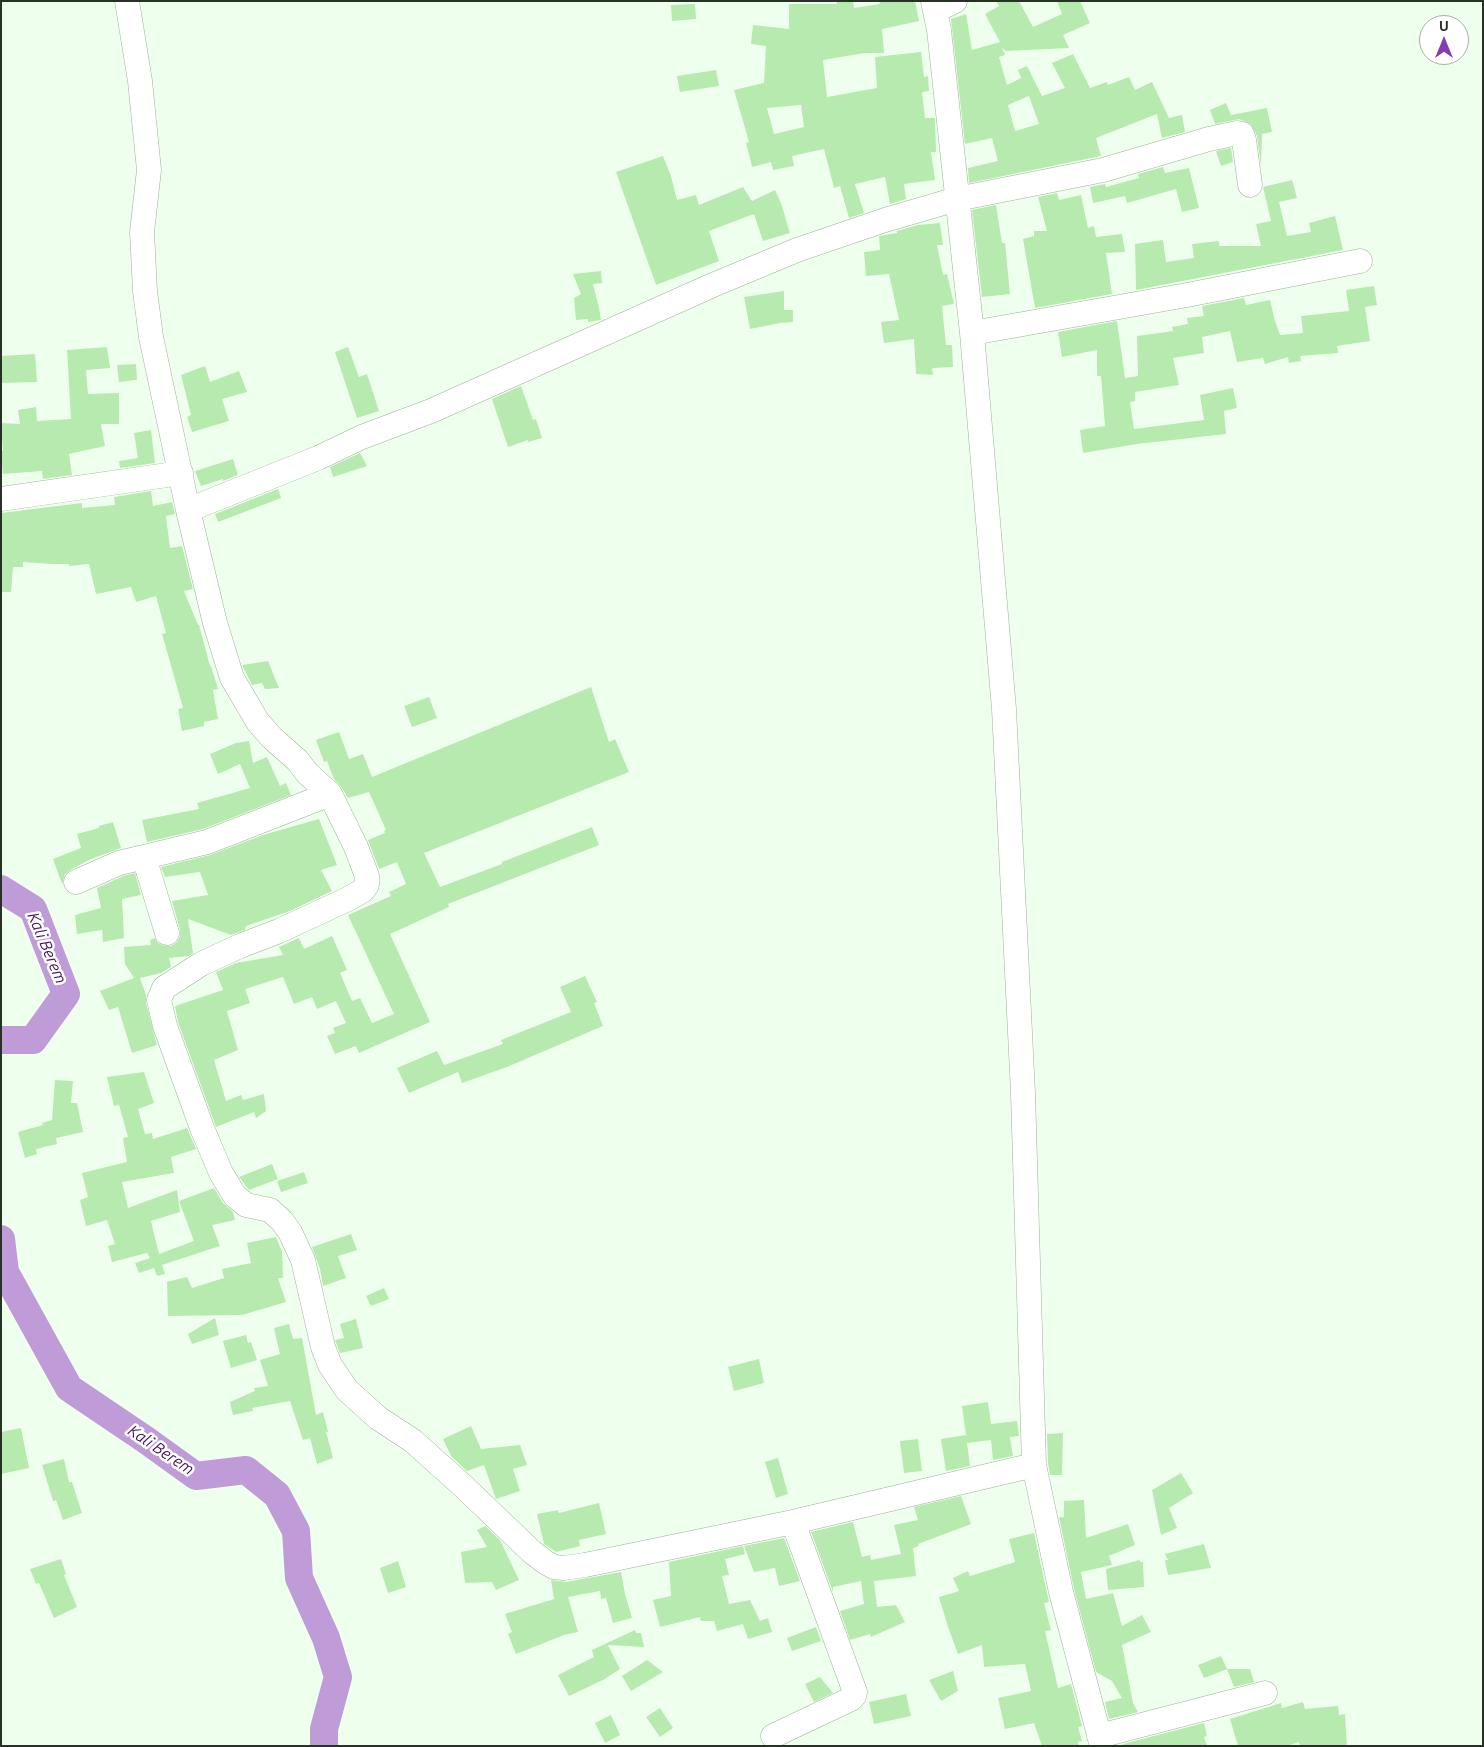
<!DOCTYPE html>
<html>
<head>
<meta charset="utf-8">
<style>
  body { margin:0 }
  #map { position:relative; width:1484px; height:1747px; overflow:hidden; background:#efffed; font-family:Ubuntu,sans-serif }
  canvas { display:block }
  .frame { position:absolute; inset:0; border:2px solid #273126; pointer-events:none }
  .north { position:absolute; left:1419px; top:15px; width:50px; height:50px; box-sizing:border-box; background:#fff; border:1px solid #a9ada8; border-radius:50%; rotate:0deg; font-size:14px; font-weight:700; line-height:20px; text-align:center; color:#273126 }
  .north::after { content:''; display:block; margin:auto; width:18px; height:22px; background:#853cae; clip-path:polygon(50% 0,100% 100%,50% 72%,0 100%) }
</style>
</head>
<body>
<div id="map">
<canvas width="1484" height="1747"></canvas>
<div class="frame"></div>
<div class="north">U</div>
</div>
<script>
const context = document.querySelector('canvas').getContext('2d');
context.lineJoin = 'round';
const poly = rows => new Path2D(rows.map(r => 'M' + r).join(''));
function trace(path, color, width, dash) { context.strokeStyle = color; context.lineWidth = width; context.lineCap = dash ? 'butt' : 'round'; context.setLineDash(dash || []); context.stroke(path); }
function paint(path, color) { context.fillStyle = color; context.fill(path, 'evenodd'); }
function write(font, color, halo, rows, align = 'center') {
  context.font = font + ' Ubuntu,sans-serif'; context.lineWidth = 5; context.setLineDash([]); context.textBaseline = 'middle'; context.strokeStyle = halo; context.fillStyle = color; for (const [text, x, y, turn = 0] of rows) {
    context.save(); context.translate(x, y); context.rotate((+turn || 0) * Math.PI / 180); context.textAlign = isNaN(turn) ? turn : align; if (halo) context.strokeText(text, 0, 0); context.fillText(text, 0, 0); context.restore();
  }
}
trace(poly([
  [1,889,33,909,66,994,33,1040,1,1040],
  [1,1239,5,1272,69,1388,146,1440,196,1476,246,1470,277,1495,296,1531,299,1578,326,1638,338,1677,324,1729,324,1746]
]), '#bf9bd8', 28);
paint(poly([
  [836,1,853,1,854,8,880,4,879,1,915,1,919,21,882,29,884,53,865,53,823,60,827,97,877,88,875,57,921,52,924,77,928,76,929,91,922,92,925,118,935,118,936,152,931,152,935,180,904,184,906,199,890,204,885,177,855,184,864,213,849,218,840,186,834,188,824,149,792,156,794,166,773,170,771,162,752,167,746,143,749,142,734,90,764,83,766,46,751,44,753,25,789,29,789,4,837,4],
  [801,105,804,127,774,134,767,108],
  [996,1,1019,1,1033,27,1062,14,1057,1,1080,1,1090,23,1063,35,1069,48,1005,51,1002,47,1005,55,999,57,1007,85,1021,78,1018,70,1027,66,1042,96,1065,88,1052,63,1073,54,1090,88,1107,82,1108,85,1129,77,1135,90,1152,82,1169,118,1182,115,1185,132,1162,138,1157,114,1096,138,1101,156,969,183,968,168,998,161,992,138,965,144,951,19,966,14,972,50,1000,42,985,14,999,6],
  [1029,96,1039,124,1015,131,1008,105],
  [695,4,696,19,672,21,671,5],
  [716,70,719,86,680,92,677,76],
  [1226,103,1231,115,1267,108,1272,132,1262,134,1261,166,1257,136,1251,124,1239,119,1215,124,1210,110],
  [1231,148,1233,162,1221,166,1216,151],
  [663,156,671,176,677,200,696,195,699,205,743,187,752,201,775,190,781,203,790,233,763,241,754,214,709,231,719,261,656,285,616,172],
  [1163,167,1165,173,1189,168,1199,208,1182,212,1176,189,1127,203,1125,196,1093,203,1090,187,1105,184,1106,187,1139,178,1138,174],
  [1292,180,1297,198,1279,202,1287,236,1311,232,1309,223,1335,216,1343,250,1136,290,1135,244,1163,240,1166,262,1194,258,1192,244,1219,241,1219,246,1261,246,1256,224,1271,221,1263,187],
  [1057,193,1059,200,1081,195,1088,228,1094,226,1096,237,1122,234,1125,252,1106,253,1112,294,1035,308,1023,239,1034,236,1034,231,1047,231,1038,197],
  [996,205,1002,243,1005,243,1010,294,982,297,972,210],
  [940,223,943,245,937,245,943,275,947,274,954,304,942,306,946,345,952,345,953,367,932,368,933,375,916,374,914,339,884,343,881,322,899,320,889,274,866,276,864,252,880,250,879,236,897,233,897,231,918,225],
  [601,271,602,283,593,284,599,308,601,320,588,322,588,319,576,320,574,298,581,294,573,274],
  [1374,286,1377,305,1365,307,1370,341,1337,346,1338,353,1300,356,1301,361,1289,363,1288,357,1265,364,1263,358,1237,362,1230,331,1202,337,1204,353,1173,358,1179,385,1135,392,1135,401,1130,402,1134,429,1204,420,1200,395,1233,388,1237,408,1224,411,1226,434,1137,444,1083,453,1080,430,1105,426,1101,376,1097,376,1097,350,1062,357,1058,332,1117,321,1125,378,1138,376,1137,336,1173,331,1172,327,1188,324,1187,318,1204,316,1202,306,1244,298,1246,305,1270,300,1275,321,1280,335,1303,333,1301,316,1349,311,1346,290],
  [784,291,784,310,793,310,793,322,780,323,750,329,744,297],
  [107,347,110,368,86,370,88,394,119,393,119,424,101,424,105,446,69,454,72,475,43,479,42,471,3,474,1,453,1,451,3,451,1,423,20,424,18,410,36,407,37,421,71,419,67,350],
  [348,347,359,377,367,374,379,411,357,418,335,352],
  [35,354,37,382,1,383,1,356],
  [136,364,137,380,119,382,117,365],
  [205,366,210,382,239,371,247,392,222,399,229,421,192,432,187,417,191,415,181,375],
  [521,386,533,420,536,419,542,438,528,442,528,440,508,447,492,399],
  [151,430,155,463,120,468,119,461,138,458,134,433],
  [360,453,367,466,333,477,330,467],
  [233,459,238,475,223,481,223,479,201,486,195,471],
  [278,489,281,498,218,522,215,514],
  [151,491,153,506,172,502,175,514,166,516,170,548,182,546,193,589,184,591,198,625,199,625,210,666,211,666,218,689,213,690,218,719,204,722,204,726,182,731,178,709,183,708,162,634,166,633,156,596,136,602,131,587,96,594,89,564,69,566,69,564,52,564,23,562,23,567,13,567,11,592,1,592,1,513,82,503,82,508,115,505,114,497],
  [268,661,279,688,265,689,262,683,252,685,242,665],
  [591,687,609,742,615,739,629,772,424,853,440,887,502,864,502,862,592,827,599,845,448,904,449,907,390,934,430,1022,359,1053,356,1046,335,1054,327,1036,335,1033,333,1028,346,1023,336,1001,317,1009,312,997,294,1004,283,977,245,989,250,1003,227,1011,238,1050,214,1060,226,1101,241,1095,243,1100,264,1094,266,1111,256,1118,254,1112,216,1127,178,1022,175,1006,223,990,216,972,236,963,283,955,279,947,299,938,304,949,332,936,347,970,340,973,352,1001,360,998,372,1023,394,1014,348,915,391,896,389,892,406,884,397,862,379,869,368,840,385,833,384,831,386,830,369,792,348,798,342,788,334,779,327,761,324,762,316,740,339,732,349,759,363,754,372,777],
  [429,697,437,718,412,727,404,706],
  [249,741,253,763,267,757,280,786,286,783,291,795,203,829,147,842,142,820,199,809,197,803,250,788,240,764,218,774,210,754,236,743],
  [319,819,337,865,321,870,332,891,290,911,246,926,245,930,231,935,188,919,193,953,189,956,169,958,171,967,161,973,140,978,146,995,146,1003,157,1045,132,1053,118,1007,109,1010,100,991,134,978,125,964,124,947,151,945,150,940,155,938,158,943,164,946,171,946,177,942,180,936,180,930,172,901,208,895,200,872,165,877,161,867,210,855,263,835],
  [113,822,121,848,91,859,70,870,65,874,62,884,53,859,81,848,77,834,99,828,99,826],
  [135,873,141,895,122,899,124,938,103,942,102,930,77,934,75,915,101,908,97,888,123,876],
  [585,976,597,1002,594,1003,603,1026,507,1067,462,1083,458,1072,409,1093,397,1068,437,1051,444,1065,503,1044,501,1040,571,1012,560,987],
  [144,1072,154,1103,138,1109,145,1134,152,1133,153,1139,187,1128,196,1149,171,1157,174,1173,122,1182,128,1208,177,1190,180,1212,151,1221,159,1254,194,1241,179,1201,214,1188,223,1203,233,1212,235,1220,212,1225,220,1246,162,1265,165,1274,157,1276,154,1268,139,1273,135,1263,150,1258,147,1253,112,1262,108,1246,115,1244,107,1220,86,1226,80,1200,88,1197,82,1173,127,1162,123,1138,128,1137,119,1105,114,1106,107,1077],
  [55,1080,73,1081,71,1103,77,1103,83,1132,56,1138,57,1144,36,1149,37,1154,25,1158,18,1132,43,1125,42,1123,52,1120],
  [272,1164,278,1179,249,1190,239,1177],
  [304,1172,308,1183,281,1192,277,1181],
  [351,1234,357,1250,338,1256,346,1278,323,1286,320,1269,312,1247],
  [276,1237,282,1252,283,1278,278,1278,286,1302,242,1315,168,1316,167,1282,187,1277,192,1288,224,1278,222,1269,251,1263,247,1243],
  [384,1288,389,1299,371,1306,366,1296],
  [215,1318,219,1335,192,1344,188,1334],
  [356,1319,363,1348,340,1353,335,1340,344,1338,340,1324],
  [289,1324,293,1339,302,1338,316,1415,323,1412,328,1432,326,1432,333,1458,317,1464,310,1438,303,1440,290,1401,252,1408,253,1411,233,1415,230,1402,255,1391,254,1388,268,1386,260,1360,280,1354,274,1328],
  [246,1335,248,1343,251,1342,257,1360,231,1368,223,1341],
  [759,1359,764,1383,734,1391,728,1367],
  [988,1402,991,1424,1017,1421,1019,1436,1010,1437,1013,1456,993,1460,991,1440,967,1443,962,1406],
  [471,1426,481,1449,520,1445,527,1465,513,1469,520,1491,496,1499,484,1465,467,1471,451,1456,443,1439],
  [21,1428,29,1468,1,1474,1,1432],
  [1063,1433,1062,1475,1050,1475,1048,1463,1047,1434],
  [966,1435,970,1466,946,1471,941,1439],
  [918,1439,922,1471,904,1473,900,1441],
  [778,1458,788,1494,776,1498,765,1462],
  [64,1459,69,1482,72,1482,82,1513,63,1520,56,1500,53,1501,42,1465],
  [1181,1473,1193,1493,1169,1508,1177,1528,1161,1535,1152,1490],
  [961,1496,971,1524,918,1544,919,1546,913,1548,916,1576,874,1581,877,1607,896,1605,905,1622,871,1637,870,1634,850,1640,840,1611,864,1604,861,1581,833,1587,833,1592,811,1532,853,1522,862,1557,870,1555,871,1560,901,1554,894,1525,918,1520,914,1507],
  [1084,1500,1086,1538,1128,1524,1135,1545,1109,1556,1112,1565,1081,1572,1086,1599,1113,1593,1122,1626,1142,1615,1151,1632,1122,1645,1133,1703,1138,1712,1109,1719,1105,1702,1122,1698,1112,1681,1096,1672,1074,1589,1059,1517,1064,1517,1064,1501],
  [599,1503,606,1534,579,1540,580,1546,556,1552,544,1544,537,1514,558,1510,559,1513],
  [485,1526,500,1540,519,1580,496,1590,492,1582,465,1583,461,1552,487,1547,477,1530],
  [1034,1533,1049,1602,1044,1603,1051,1630,1045,1631,1058,1688,1071,1684,1082,1726,1078,1727,1082,1741,1078,1742,1079,1746,1042,1746,1034,1723,1005,1729,998,1698,1031,1691,1025,1664,984,1667,982,1645,958,1654,948,1627,939,1597,959,1591,953,1578,968,1571,970,1576,1015,1562,1009,1539],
  [784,1538,800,1581,779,1586,775,1568,754,1572,744,1546],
  [1204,1544,1211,1568,1168,1575,1165,1560,1168,1560,1165,1554],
  [743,1546,745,1554,725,1559,729,1575,722,1576,729,1604,750,1600,760,1621,768,1618,772,1632,748,1639,743,1624,717,1631,714,1621,701,1621,700,1617,660,1627,653,1600,671,1596,669,1562],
  [61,1559,66,1574,64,1575,77,1607,54,1618,39,1583,36,1584,30,1569],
  [1140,1560,1140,1562,1143,1562,1144,1587,1108,1590,1106,1569],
  [398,1561,406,1587,388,1593,380,1568],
  [621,1572,625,1594,632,1618,613,1623,606,1598,601,1599,600,1591,568,1597,578,1632,564,1635,516,1654,508,1634,512,1632,505,1614,554,1599,551,1580,566,1582],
  [816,1627,821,1641,792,1651,787,1638],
  [635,1630,636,1633,641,1633,644,1647,608,1645,620,1669,603,1680,569,1696,558,1675,594,1657,592,1650],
  [1221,1656,1227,1669,1204,1678,1198,1665],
  [647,1660,663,1672,631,1691,622,1676],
  [1227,1669,1250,1669,1254,1682,1234,1687],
  [953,1671,958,1691,941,1701,929,1680],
  [820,1677,833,1693,814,1702,805,1684],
  [906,1694,911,1716,874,1724,869,1702],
  [1303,1702,1305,1709,1338,1706,1339,1715,1345,1714,1347,1746,1300,1746,1299,1742,1287,1746,1238,1746,1230,1719,1281,1703,1282,1708],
  [660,1708,673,1728,660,1737,646,1717],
  [611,1715,620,1735,605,1743,595,1723],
  [1204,1723,1207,1736,1204,1737,1207,1746,1123,1746,1123,1744]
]), '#b7eaaf');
const minor = poly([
  [127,1,140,81,149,170,142,232,145,291,151,337,188,510,318,458,362,437,431,411,713,285,797,250,885,220,957,199,1103,170,1209,139,1237,133,1242,134,1244,140,1250,185],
  [935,11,955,1],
  [972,333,1187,295,1360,261],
  [1,499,181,473],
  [188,510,215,623,232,678,258,722,272,738,297,760,308,774,330,794,356,847,367,876,367,885,362,891,348,899,279,931,240,946,201,964,164,988,159,1000,165,1026,202,1128,221,1173,235,1196,246,1205,270,1210,282,1221,290,1232,303,1260,323,1347,330,1365,347,1390,378,1418,413,1441,462,1485,532,1552,545,1562,554,1567,564,1568,585,1565,793,1522,1034,1465,1023,1093,1004,709,972,333,939,30,933,1],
  [144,857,167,933],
  [76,882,119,863,207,842,330,794],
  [1034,1465,1061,1592,1102,1746],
  [773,1736,851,1699,854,1696,855,1692,793,1522],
  [1099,1736,1265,1693]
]);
trace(minor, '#9ab397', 25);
trace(minor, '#fff', 24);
write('italic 16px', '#45165e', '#fff', [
  ["Kali Berem",47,948,67],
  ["Kali Berem",161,1450,34]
]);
</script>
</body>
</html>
